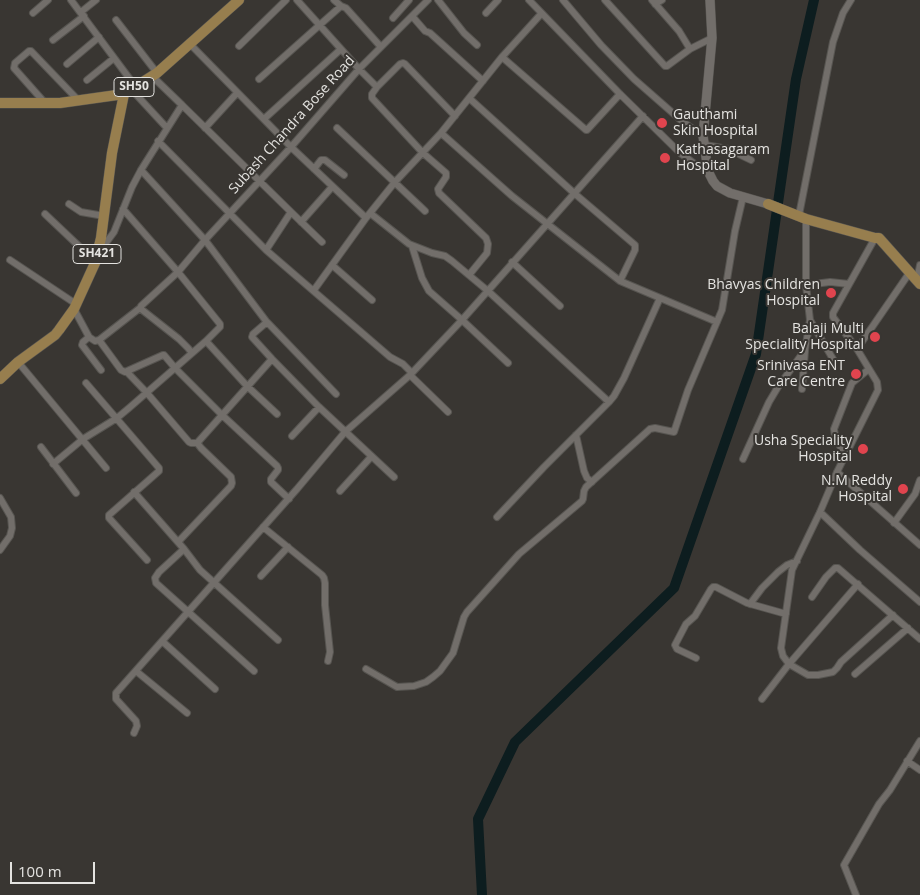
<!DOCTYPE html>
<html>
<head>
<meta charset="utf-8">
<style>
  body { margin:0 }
  #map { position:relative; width:920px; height:895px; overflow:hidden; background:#393632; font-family:"Open Sans",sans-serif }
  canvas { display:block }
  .scale { position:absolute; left:10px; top:862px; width:85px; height:22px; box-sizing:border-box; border:2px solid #e4e3e0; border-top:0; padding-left:6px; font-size:15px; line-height:18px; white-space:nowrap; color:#e4e3e0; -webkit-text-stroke:4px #393632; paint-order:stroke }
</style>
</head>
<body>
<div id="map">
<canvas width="920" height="895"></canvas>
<div class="scale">100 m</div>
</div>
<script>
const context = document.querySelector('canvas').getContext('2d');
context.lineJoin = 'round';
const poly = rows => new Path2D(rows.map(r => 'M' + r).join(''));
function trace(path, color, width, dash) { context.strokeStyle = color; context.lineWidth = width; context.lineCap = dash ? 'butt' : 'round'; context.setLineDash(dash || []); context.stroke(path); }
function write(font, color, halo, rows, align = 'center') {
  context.font = font + ' "Open Sans",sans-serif'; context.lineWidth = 4; context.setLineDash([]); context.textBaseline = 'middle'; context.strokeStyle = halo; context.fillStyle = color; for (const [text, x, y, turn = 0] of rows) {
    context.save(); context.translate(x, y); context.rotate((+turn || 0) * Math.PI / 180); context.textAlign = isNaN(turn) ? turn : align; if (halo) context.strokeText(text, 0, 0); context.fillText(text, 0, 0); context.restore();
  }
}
trace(poly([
  [482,895,478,819,515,742,674,588,756,354,796,79,814,0]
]), '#0d1d1f', 10);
const street = poly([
  [71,0,135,86],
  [334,0,341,6],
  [438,0,464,33,477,45],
  [529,0,620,94,679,152,696,165,708,171],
  [563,0,601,45,634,79,683,122,703,136],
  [605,0,665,66,667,66,690,49],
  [652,0,679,31,690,49,712,38],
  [655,4,662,0],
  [81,12,96,0],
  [33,13,48,0],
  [486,13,498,0],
  [412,16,425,31,430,33,483,81],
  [393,18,409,0],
  [116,20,157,73],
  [53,40,84,16],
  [190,44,291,147,366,218,395,182,441,133,502,57,541,14],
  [239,46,286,0],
  [341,49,359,69,377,87,372,94,372,98,423,153,446,173,446,177,438,189,439,193,486,238,488,244,487,253,469,275],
  [502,57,586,130,587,130,620,94],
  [67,64,99,37],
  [152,76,182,105],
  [259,79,341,6,346,8,381,47],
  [87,80,114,58],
  [377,87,400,64,403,63,405,64,455,116],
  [131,89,167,128],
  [469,98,574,193,635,245,635,250,620,281],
  [45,103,14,68,15,63,29,51,31,51,78,100],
  [264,119,341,49,297,0],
  [205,128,237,93],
  [337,128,425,211],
  [441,133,512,196,620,281,717,322],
  [158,141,266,250],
  [705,145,728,149,751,160],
  [314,169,321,160,325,160,344,175],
  [141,170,205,240,266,321,267,322,253,334,252,337,272,359,319,407,394,477],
  [69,204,81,212,104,216],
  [291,212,266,250,390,357,403,364,412,373],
  [370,213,409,244,432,253,445,256,452,261,488,291,609,402],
  [45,214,83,250,96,257],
  [799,215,833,42,843,13,851,0],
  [301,222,332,187],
  [875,238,833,313,833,317,857,349,877,382,878,390,837,472,820,512,792,570,781,648,783,656,789,664,808,675,818,675,833,672,837,668,841,662,893,615],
  [412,246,422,278,429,291,462,320,508,363],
  [100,251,114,232,132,187,141,170,182,105,291,212,322,242],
  [10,260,76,304],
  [512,262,560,306],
  [332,265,372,300],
  [917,280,920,265],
  [806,285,830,282,849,284],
  [314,290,366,218],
  [74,309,89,337,95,341,99,340,140,308],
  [810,320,833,359],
  [267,322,336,394],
  [89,337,83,342,82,345,101,370],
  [99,340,121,370,125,372,163,355,164,355,175,368,222,415,277,466,278,468,278,470,271,479,271,482,289,499],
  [206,341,247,386,277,414],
  [857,349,910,272],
  [192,353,188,348,179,339,141,309,141,306,178,272,205,240,291,147,359,69,428,0],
  [18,362,106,468],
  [127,372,147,393,189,442,191,443,198,443],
  [410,375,448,412],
  [86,383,159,468,159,471,109,515,109,518,147,560],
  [802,389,805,351],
  [576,435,584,471,587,478,592,482],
  [292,436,319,407],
  [41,447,76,493],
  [846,454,841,448,835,436,834,429,852,383,869,369],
  [743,459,769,402,778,387,805,350,810,320,806,285,806,219],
  [53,464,83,439,117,418,129,408,206,341,220,327,220,324,178,272,123,209],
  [837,472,920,545],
  [340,491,371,457],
  [134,492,184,549,200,570,278,640],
  [0,498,11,517,12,528,10,536,0,550],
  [820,512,860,550,920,602],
  [497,517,544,467,609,402,614,396,624,378,660,298],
  [894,523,915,494,920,480],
  [263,527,322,575,324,578,325,583,325,605,330,652,328,661],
  [178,542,231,486,232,483,231,477,201,448,198,444,198,442,272,359],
  [184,549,159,572,155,578,156,583,254,671],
  [261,576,288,547],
  [812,597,826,577,835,568,838,568,920,639],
  [750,604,762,588,778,572,787,565,797,561],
  [162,641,215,689],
  [696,658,677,649,675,645,686,624,695,616,711,589,713,587,716,587,747,603,786,614],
  [366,669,397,687,414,686,426,682,433,677,440,671,453,653,464,617,467,612,519,554,582,501,583,499,584,491,586,487,650,429,655,428,674,432,688,390,722,310,735,231,743,197],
  [136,671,187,713],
  [855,674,908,628],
  [762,699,789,664,858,584],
  [134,733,137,726,136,721,116,699,116,693,297,489,345,432,410,375,462,320,643,116],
  [907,761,920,770],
  [856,895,844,865,879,804,890,790,920,741]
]);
const secondary = poly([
  [710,0,712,38,703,136,708,171,713,181,717,186,730,193,768,204]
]);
const primary = poly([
  [0,103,60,103,124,94,157,73,239,0],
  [768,204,806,219,875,238,879,238,920,284],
  [0,379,18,362,55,335,59,330,74,309,95,263,101,238,112,153,124,94]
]);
trace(street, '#575551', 8);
trace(secondary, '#575551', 10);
trace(primary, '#575551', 11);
trace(street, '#726e6a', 6);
trace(secondary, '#726e6a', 9);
trace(primary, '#977e4e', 10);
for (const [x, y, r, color] of [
  [662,123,6,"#e0444e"],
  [665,158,6,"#e0444e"],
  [831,293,6,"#e0444e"],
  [875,337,6,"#e0444e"],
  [856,374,6,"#e0444e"],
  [863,449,6,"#e0444e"],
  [903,489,6,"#e0444e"]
]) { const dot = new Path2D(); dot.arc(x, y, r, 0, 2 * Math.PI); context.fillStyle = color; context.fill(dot); trace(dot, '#393632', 2); }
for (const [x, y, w] of [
  [134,87,40],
  [97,254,48]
]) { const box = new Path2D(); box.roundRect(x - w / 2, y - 9.5, w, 19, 4); context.fillStyle = '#393632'; context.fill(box); trace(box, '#e4e3e0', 1); }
write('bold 12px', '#e4e3e0', null, [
  ["SH50",134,87],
  ["SH421",97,254]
]);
write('14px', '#e4e3e0', '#393632', [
  ["Gauthami",673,115,"left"],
  ["Skin Hospital",673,131,"left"],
  ["Kathasagaram",676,150,"left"],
  ["Hospital",676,166,"left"],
  ["Bhavyas Children",820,285],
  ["Hospital",820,301],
  ["Balaji Multi",864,329],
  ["Speciality Hospital",864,345],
  ["Srinivasa ENT",845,366],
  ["Care Centre",845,382],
  ["Usha Speciality",852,441],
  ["Hospital",852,457],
  ["N.M Reddy",892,481],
  ["Hospital",892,497]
], 'right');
write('14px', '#e4e3e0', '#393632', [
  ["Subash Chandra Bose Road",292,125,-48]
]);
</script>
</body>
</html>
